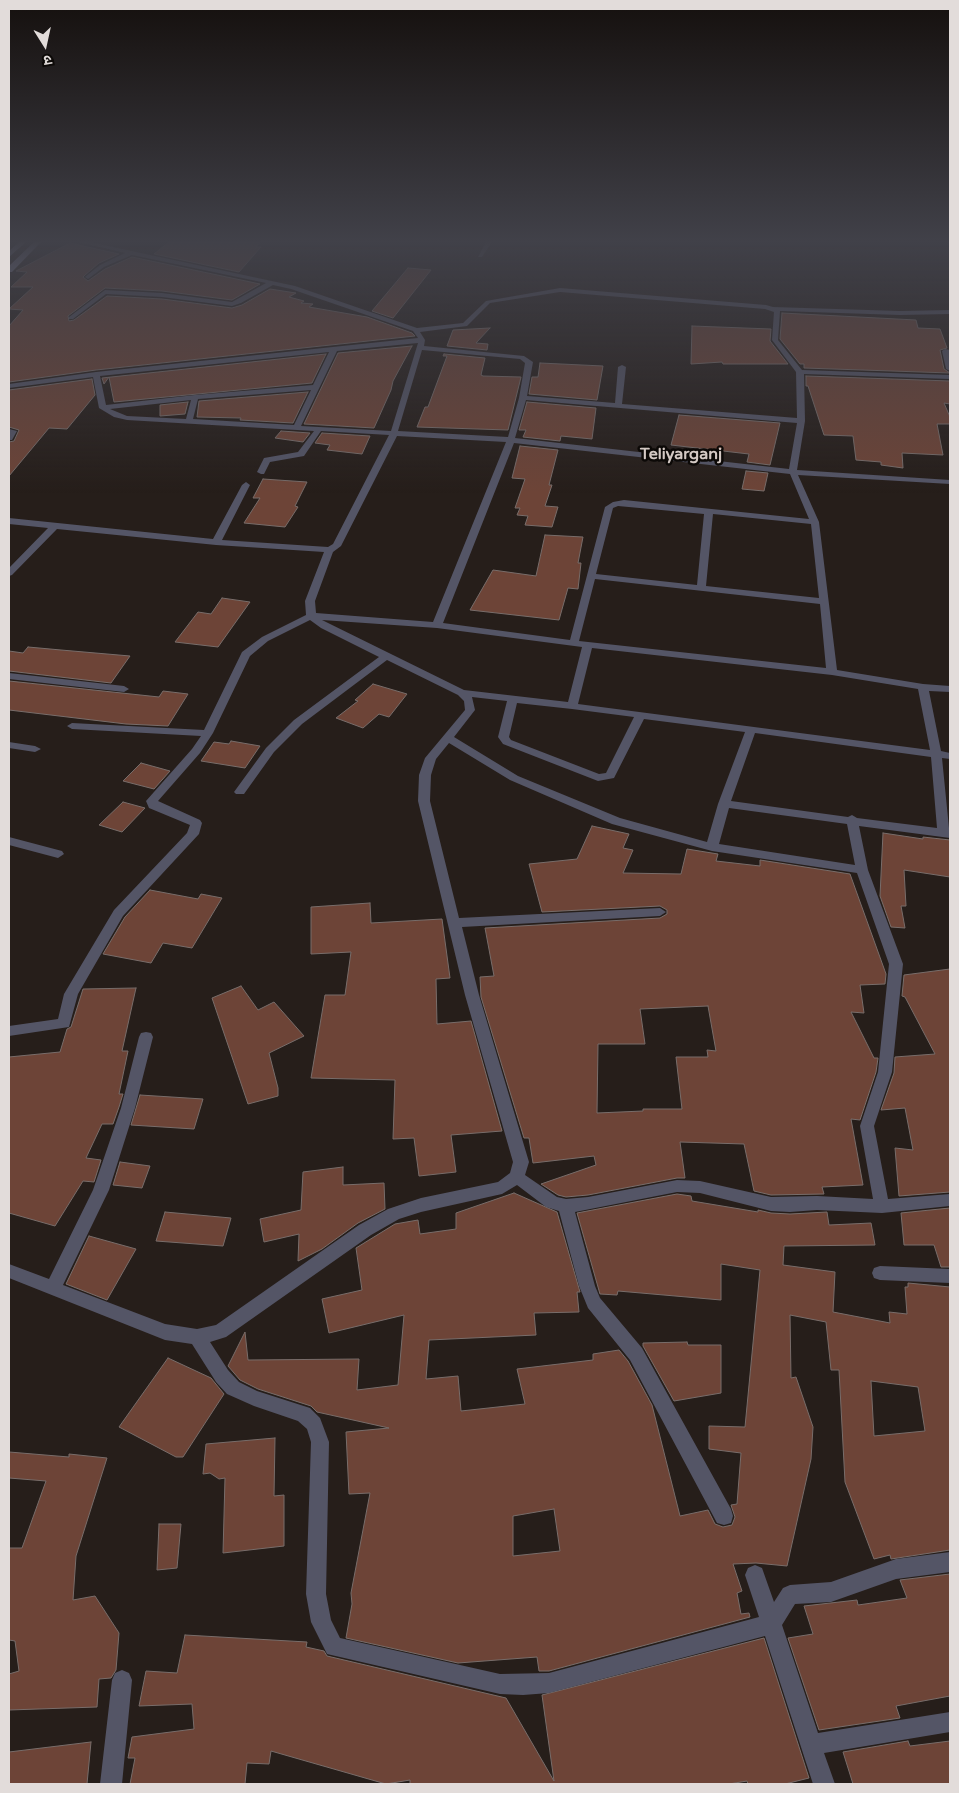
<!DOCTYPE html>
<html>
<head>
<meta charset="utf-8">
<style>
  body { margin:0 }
  #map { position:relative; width:959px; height:1793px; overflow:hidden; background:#261e1a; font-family:"Varela Round","Noto Sans Devanagari",sans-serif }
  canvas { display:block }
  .frame { position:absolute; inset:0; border:10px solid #e2dcda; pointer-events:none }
  .north { position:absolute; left:20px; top:20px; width:50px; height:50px; -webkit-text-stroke:4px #0c0907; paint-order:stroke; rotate:170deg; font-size:14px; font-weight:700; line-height:20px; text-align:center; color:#e2dcda }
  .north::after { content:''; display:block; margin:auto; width:18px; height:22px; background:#e2dcda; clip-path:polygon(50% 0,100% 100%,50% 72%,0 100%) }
</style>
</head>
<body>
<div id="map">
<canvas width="959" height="1793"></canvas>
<div class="frame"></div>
<div class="north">उ</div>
</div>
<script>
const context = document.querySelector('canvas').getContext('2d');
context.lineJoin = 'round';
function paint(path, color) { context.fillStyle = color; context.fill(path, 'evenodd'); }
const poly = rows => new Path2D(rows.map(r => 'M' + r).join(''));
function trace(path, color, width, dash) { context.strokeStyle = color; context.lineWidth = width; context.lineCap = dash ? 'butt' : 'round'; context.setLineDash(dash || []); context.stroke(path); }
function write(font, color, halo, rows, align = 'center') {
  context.font = font + ' "Varela Round",sans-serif'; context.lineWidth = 5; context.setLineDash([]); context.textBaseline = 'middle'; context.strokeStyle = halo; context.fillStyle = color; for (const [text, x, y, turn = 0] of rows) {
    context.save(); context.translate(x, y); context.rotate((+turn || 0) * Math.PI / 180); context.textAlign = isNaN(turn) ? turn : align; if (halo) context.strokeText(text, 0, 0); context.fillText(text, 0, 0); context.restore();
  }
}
const building = poly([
  [169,242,260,242,256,247,261,247,239,272,154,254,169,242],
  [70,243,119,254,99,263,85,275,83,277,88,281,105,269,132,257,260,284,232,300,162,291,105,288,68,316,69,321,74,320,107,296,162,299,232,308,242,305,270,289,296,293,289,297,304,301,301,303,313,304,309,307,367,317,412,333,415,336,96,370,9,382,9,326,23,310,9,309,33,287,11,287,27,272,16,271,70,243],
  [408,268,431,270,393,318,372,311,408,268],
  [782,313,916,320,918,328,940,329,947,348,940,350,944,369,950,373,804,368,804,364,800,364,780,339,782,313],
  [692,326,771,329,770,341,788,364,723,364,722,362,691,364,692,326],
  [490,328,476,343,488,344,487,350,447,346,453,330,490,328],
  [412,346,393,381,391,390,374,428,304,424,338,353,412,346],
  [326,354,312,383,114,402,109,377,104,384,102,378,326,354],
  [444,354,485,358,481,375,483,376,521,377,508,430,417,427,425,407,428,407,447,356,443,356,444,354],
  [540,363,603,366,597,400,529,394,532,377,538,377,540,363],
  [806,376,950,381,950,404,944,403,950,417,950,424,937,424,943,455,902,453,903,468,881,465,881,462,856,460,853,436,824,435,808,386,806,386,806,376],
  [92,379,95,395,67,429,49,428,9,476,9,442,14,441,19,430,9,427,9,390,92,379],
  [308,392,293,423,240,420,241,418,197,417,199,401,308,392],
  [188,402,185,414,160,416,160,405,188,402],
  [527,402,596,408,592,439,561,436,560,441,523,437,526,430,519,430,527,402],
  [679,415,780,423,770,465,747,462,749,454,671,445,679,415],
  [281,431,310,433,303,442,275,438,281,431],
  [322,433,370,436,362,454,327,450,330,445,315,443,322,433],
  [520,446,558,450,549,485,552,485,545,506,558,507,552,527,525,525,528,516,517,515,520,508,515,508,525,479,512,478,520,446],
  [746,471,768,473,764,491,742,489,746,471],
  [263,479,307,482,295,506,298,507,285,527,244,523,260,498,253,498,263,479],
  [545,535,583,537,578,563,581,563,578,589,568,588,559,620,470,610,493,570,536,576,545,535],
  [222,598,250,602,218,647,175,642,198,612,211,614,222,598],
  [28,647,61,650,130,656,111,683,9,671,9,651,23,653,28,647],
  [9,681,159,697,163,691,188,694,168,726,126,724,9,710,9,681],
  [373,684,407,694,389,717,379,714,363,728,336,718,358,701,355,700,373,684],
  [231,741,260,746,245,768,201,761,214,742,229,744,231,741],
  [141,763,170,771,154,789,123,781,141,763],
  [123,802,145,808,122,832,99,825,123,802],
  [592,826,629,834,623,848,633,850,623,873,681,874,687,849,718,854,716,861,760,866,760,860,850,874,886,974,885,984,860,985,864,1013,851,1012,874,1058,878,1058,876,1072,860,1120,851,1119,863,1185,822,1187,824,1194,771,1195,754,1191,744,1144,680,1142,685,1178,677,1178,588,1195,566,1197,558,1195,541,1184,596,1165,594,1156,533,1163,529,1138,524,1138,481,997,480,977,494,976,485,928,660,918,667,914,667,910,660,906,542,912,529,864,577,859,592,826],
  [708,1006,716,1051,707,1050,708,1057,676,1057,682,1109,643,1109,643,1111,597,1113,598,1044,645,1044,640,1009,708,1006],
  [883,833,923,839,923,837,950,840,950,877,904,870,906,906,901,906,905,928,891,927,880,896,883,833],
  [150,890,198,899,201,894,222,898,192,948,163,943,151,963,103,954,125,917,150,890],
  [370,903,371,923,442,919,450,978,436,979,437,1024,471,1021,502,1131,451,1135,456,1172,419,1176,414,1138,393,1139,395,1080,311,1078,325,995,345,995,351,952,311,954,311,907,370,903],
  [950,969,950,1192,899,1196,895,1148,913,1150,905,1108,881,1110,894,1073,895,1057,935,1054,905,997,902,996,904,975,950,969],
  [241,986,258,1010,274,1002,304,1036,269,1053,278,1088,278,1096,248,1104,212,998,241,986],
  [136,988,122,1051,128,1051,119,1094,123,1094,119,1107,113,1124,102,1124,86,1158,101,1160,94,1182,83,1181,55,1226,9,1213,9,1057,60,1052,67,1029,71,1027,83,989,136,988],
  [140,1095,203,1099,194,1129,131,1125,140,1095],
  [120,1162,150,1166,142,1188,113,1185,120,1162],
  [343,1167,343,1185,384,1183,385,1209,358,1223,322,1249,298,1261,299,1234,264,1242,260,1219,301,1210,303,1172,343,1167],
  [514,1193,557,1212,580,1292,577,1292,579,1312,534,1313,536,1335,429,1340,426,1379,458,1376,461,1411,525,1404,517,1369,593,1360,593,1354,619,1350,628,1361,652,1405,680,1516,708,1510,715,1524,723,1527,732,1525,735,1517,731,1505,737,1504,741,1453,709,1449,709,1426,745,1427,760,1270,721,1264,721,1300,618,1291,617,1295,600,1294,577,1213,677,1194,691,1196,692,1201,758,1212,758,1210,771,1213,790,1214,827,1212,829,1225,871,1223,875,1245,784,1246,783,1265,835,1272,833,1312,890,1323,889,1312,907,1314,905,1287,908,1287,908,1283,950,1287,950,1550,891,1559,890,1555,874,1559,845,1482,839,1370,831,1370,826,1322,790,1315,791,1378,796,1377,813,1427,811,1459,787,1566,756,1563,733,1564,742,1591,737,1593,741,1614,749,1613,750,1617,549,1671,539,1671,537,1657,458,1663,346,1638,352,1604,351,1593,370,1493,349,1494,346,1432,389,1428,317,1412,311,1406,258,1389,240,1380,228,1366,245,1332,248,1360,359,1359,357,1390,398,1385,404,1315,329,1333,322,1299,362,1290,356,1248,395,1224,418,1220,420,1234,456,1229,456,1213,514,1193],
  [871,1381,918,1387,925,1431,874,1436,871,1381],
  [554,1509,560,1551,513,1556,513,1516,554,1509],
  [950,1208,950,1267,941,1267,934,1245,904,1245,901,1213,950,1208],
  [165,1212,231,1218,223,1246,156,1241,165,1212],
  [89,1236,136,1249,107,1300,66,1284,89,1236],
  [687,1342,688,1345,721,1345,721,1393,674,1401,643,1346,643,1343,687,1342],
  [168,1358,211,1378,224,1394,183,1457,176,1457,119,1427,168,1358],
  [275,1438,274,1496,284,1495,284,1546,223,1553,225,1478,219,1479,210,1473,203,1474,206,1444,275,1438],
  [9,1452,69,1457,69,1454,107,1458,76,1556,73,1600,95,1596,119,1633,116,1670,111,1678,99,1679,97,1707,9,1710,9,1674,19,1671,15,1641,9,1640,9,1548,22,1548,46,1481,9,1478,9,1452],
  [159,1524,181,1524,177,1568,157,1570,159,1524],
  [950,1574,950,1696,896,1706,900,1718,819,1730,788,1638,813,1634,804,1606,857,1600,858,1605,907,1598,900,1580,950,1574],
  [185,1635,307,1642,306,1647,324,1651,327,1656,506,1698,554,1781,542,1695,764,1638,809,1778,785,1784,748,1784,747,1781,729,1784,410,1784,410,1780,386,1784,271,1751,269,1764,247,1763,245,1784,130,1784,135,1758,128,1758,132,1737,194,1729,192,1704,139,1706,146,1671,177,1673,185,1635],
  [908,1741,910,1746,950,1741,950,1784,853,1784,843,1752,908,1741],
  [91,1742,87,1784,9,1784,9,1752,91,1742]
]);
paint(building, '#6d4437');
trace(building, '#786d6a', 1);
paint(poly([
  [78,242,90,242,295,286,417,328,463,323,486,301,560,288,766,305,773,307,900,311,950,310,950,314,900,315,780,311,778,340,802,370,950,375,950,379,804,374,805,421,797,470,950,480,950,484,798,475,819,522,837,670,923,684,950,686,950,692,929,691,941,751,950,753,950,759,942,758,950,838,859,826,868,870,903,964,892,1072,874,1126,888,1199,950,1194,950,1206,882,1213,817,1210,790,1212,771,1211,700,1193,677,1192,575,1212,595,1286,600,1298,642,1348,731,1509,733,1516,731,1523,724,1525,717,1523,630,1360,588,1308,579,1286,559,1211,546,1207,517,1185,502,1194,421,1212,399,1219,371,1235,226,1337,210,1342,228,1370,239,1382,257,1391,310,1408,320,1418,329,1442,326,1594,331,1620,340,1638,500,1674,549,1673,759,1617,745,1575,748,1568,755,1565,762,1568,774,1602,783,1588,790,1585,831,1582,896,1559,950,1552,950,1572,896,1579,831,1602,795,1604,782,1625,818,1733,950,1712,950,1732,824,1753,835,1784,813,1784,765,1636,549,1693,523,1695,500,1694,327,1654,311,1622,306,1594,311,1442,307,1429,298,1421,254,1406,227,1394,216,1382,192,1344,165,1340,9,1278,9,1264,49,1279,93,1190,121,1108,139,1037,141,1033,146,1032,151,1033,153,1037,135,1108,109,1190,63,1285,165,1324,197,1329,216,1325,359,1225,388,1209,421,1198,498,1182,510,1173,513,1162,465,995,418,801,419,775,425,758,465,710,464,701,458,695,387,660,302,724,274,752,244,794,236,794,234,792,266,748,294,720,379,657,321,628,310,620,268,641,250,656,213,733,200,753,158,801,200,820,202,823,199,834,123,916,78,994,69,1027,9,1036,9,1026,58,1019,64,994,114,910,187,833,190,825,149,808,146,801,192,749,201,736,72,729,67,726,72,723,204,730,242,652,262,637,306,615,305,601,324,552,216,545,57,529,12,575,9,576,9,568,48,528,9,524,9,518,213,539,242,485,246,482,250,485,222,540,328,547,333,544,389,435,321,431,304,456,270,462,264,474,261,474,257,472,264,458,298,452,314,431,127,420,114,417,99,408,93,377,9,388,9,384,96,372,418,338,413,331,291,289,273,285,241,303,232,306,162,297,106,294,73,319,69,319,69,317,105,290,162,293,232,302,266,283,132,255,104,267,88,279,85,277,86,276,100,265,125,253,78,242],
  [560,292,765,309,774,312,772,340,796,372,797,418,622,404,626,367,622,365,618,367,615,403,527,396,533,362,524,356,424,346,425,340,420,332,467,326,490,303,560,292],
  [418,343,391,431,301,426,337,351,418,343],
  [422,350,520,359,525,363,519,398,508,437,398,431,422,350],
  [329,352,313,385,195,395,106,405,100,376,329,352],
  [311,390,294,425,193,419,198,399,311,390],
  [191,400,186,419,127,416,110,409,191,400],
  [526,400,797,423,789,469,515,438,526,400],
  [397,436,506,442,433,622,316,613,315,601,333,552,341,546,397,436],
  [514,443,790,474,809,519,624,500,613,502,605,507,570,640,443,623,514,443],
  [618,506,704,514,697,585,596,574,613,508,618,506],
  [713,514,811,524,819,598,706,586,713,514],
  [595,579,820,604,826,668,579,641,595,579],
  [322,620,437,628,582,647,568,702,464,690,322,620],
  [592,648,832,675,918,689,930,750,578,704,592,648],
  [472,697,507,701,498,737,503,744,598,781,614,778,644,719,745,732,718,804,707,842,620,818,518,776,454,737,475,710,472,697],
  [517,703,572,709,634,717,606,773,599,774,511,740,509,737,517,703],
  [755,733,931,757,937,828,857,818,852,815,848,817,731,801,755,733],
  [449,743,510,780,612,824,712,851,857,873,889,964,878,1072,860,1126,873,1199,817,1196,771,1197,700,1181,677,1180,588,1197,566,1199,557,1197,525,1175,529,1162,479,995,462,927,660,916,666,912,660,908,459,918,430,801,431,775,436,759,449,743],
  [729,808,847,824,855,865,719,844,729,808],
  [486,242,492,242,482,257,478,257,486,242],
  [947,242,950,242,950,245,948,244,947,242],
  [945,349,950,350,950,371,946,369,942,351,945,349],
  [9,429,17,431,12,440,9,440,9,429],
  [9,673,124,686,129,689,124,692,9,679,9,673],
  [9,742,35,746,41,749,35,752,9,748,9,742],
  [9,837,62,851,64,854,58,858,9,845,9,837],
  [880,1266,950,1269,950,1283,880,1280,874,1278,872,1273,874,1268,880,1266],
  [122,1670,129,1673,132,1680,122,1784,100,1784,112,1680,115,1673,122,1670]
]), '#545566');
paint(poly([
  [19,242,26,242,9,257,9,251,19,242],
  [34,242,41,242,12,272,9,272,9,266,34,242]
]), '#9ca0c9');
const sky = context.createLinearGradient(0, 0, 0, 493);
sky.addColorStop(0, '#15100e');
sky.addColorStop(0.49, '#414149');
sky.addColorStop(1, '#41414900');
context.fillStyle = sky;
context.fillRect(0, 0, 959, 493);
write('bold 16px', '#d4c9c4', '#0c0907', [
  ["Teliyarganj",681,455]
]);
</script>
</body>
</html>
